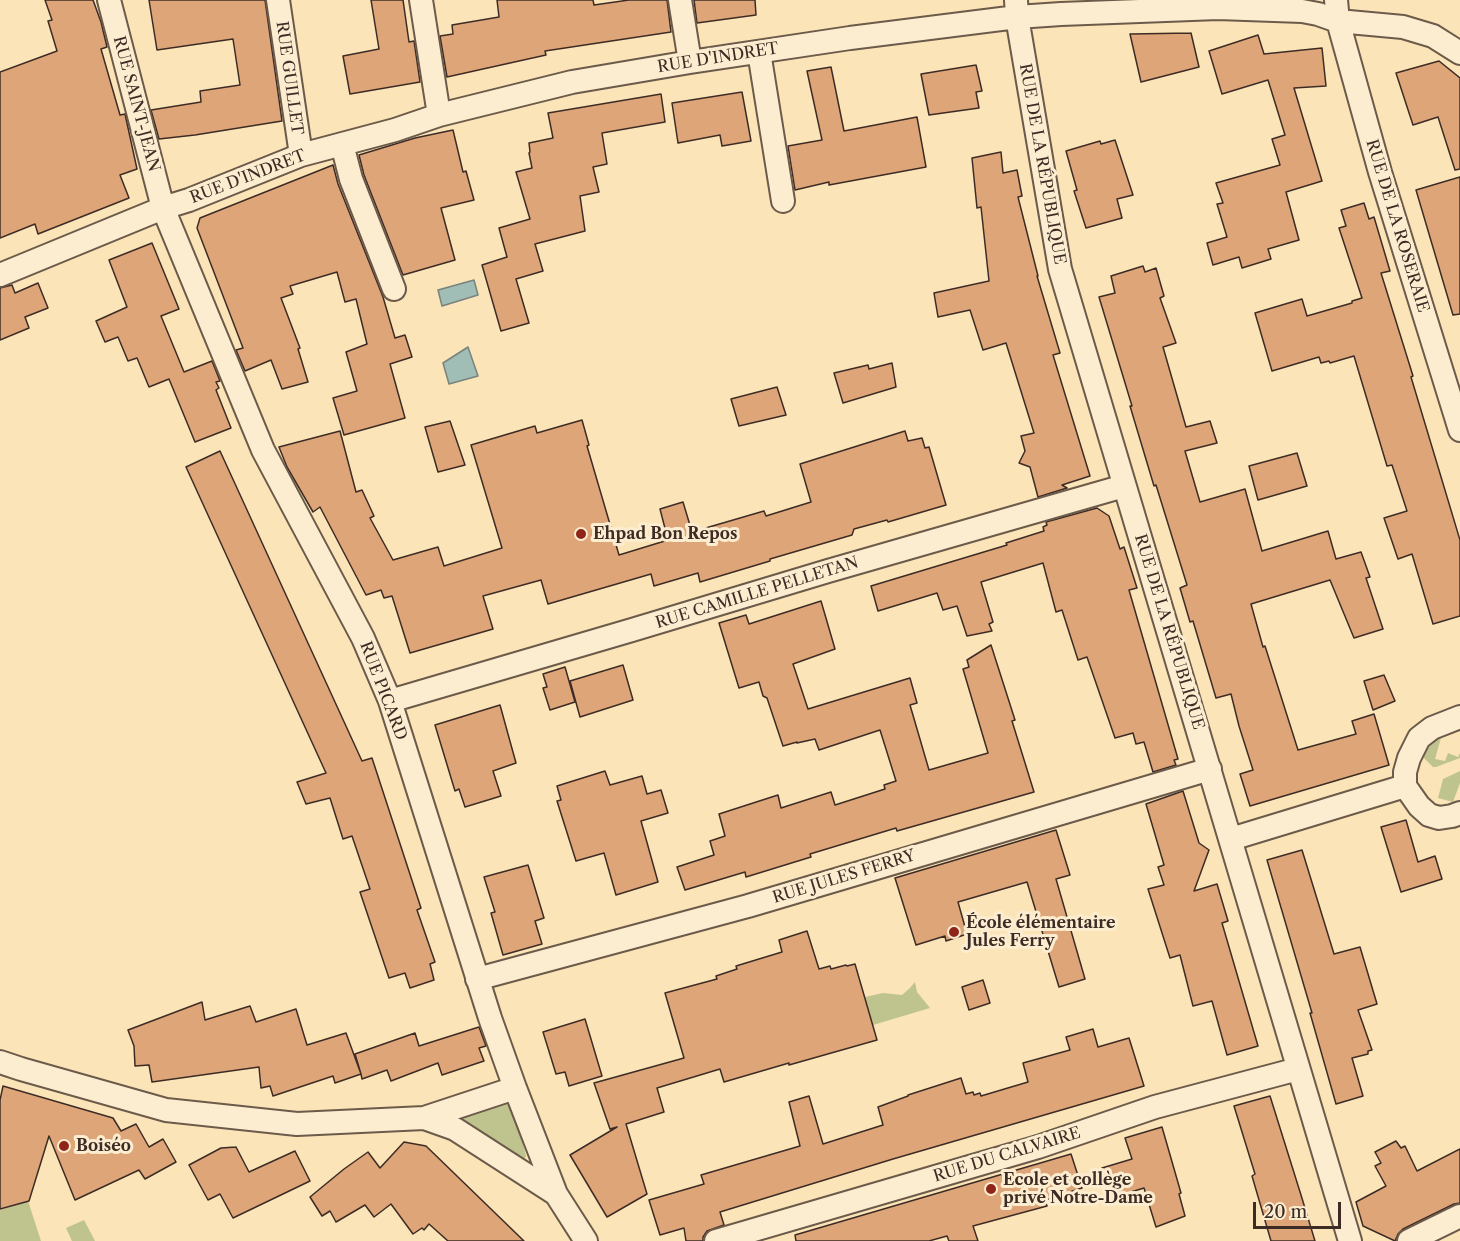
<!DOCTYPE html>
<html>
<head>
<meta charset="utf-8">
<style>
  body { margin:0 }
  #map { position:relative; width:1460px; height:1241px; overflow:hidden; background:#fbe4b7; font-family:"Libre Caslon Text",serif }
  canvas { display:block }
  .scale { position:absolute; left:1253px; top:1202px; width:88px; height:27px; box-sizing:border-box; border:3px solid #3d2c25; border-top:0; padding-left:8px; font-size:18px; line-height:21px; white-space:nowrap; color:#3d2c25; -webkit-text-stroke:4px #fcedd0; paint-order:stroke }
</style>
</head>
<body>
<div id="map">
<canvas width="1460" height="1241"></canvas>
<div class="scale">20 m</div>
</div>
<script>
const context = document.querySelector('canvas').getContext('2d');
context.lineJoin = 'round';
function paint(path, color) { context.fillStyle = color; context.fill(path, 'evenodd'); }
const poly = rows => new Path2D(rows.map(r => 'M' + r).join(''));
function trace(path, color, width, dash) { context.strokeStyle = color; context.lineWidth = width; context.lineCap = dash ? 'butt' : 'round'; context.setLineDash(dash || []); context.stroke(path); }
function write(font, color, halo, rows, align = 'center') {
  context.font = font + ' "Libre Caslon Text",serif'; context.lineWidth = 6; context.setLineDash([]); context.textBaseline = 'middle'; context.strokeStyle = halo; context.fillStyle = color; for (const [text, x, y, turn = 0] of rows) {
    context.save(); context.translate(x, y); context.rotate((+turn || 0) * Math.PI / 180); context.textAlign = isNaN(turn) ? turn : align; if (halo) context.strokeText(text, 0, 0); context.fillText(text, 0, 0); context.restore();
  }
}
paint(poly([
  [1441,738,1435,759,1445,761,1448,753,1458,757,1460,753,1460,758,1436,767,1433,767,1422,756,1425,748,1430,743],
  [1460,771,1460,783,1453,802,1438,798,1443,779],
  [915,982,917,992,930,1008,873,1025,865,997,883,993,902,995,910,988],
  [507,1104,514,1107,526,1156,524,1160,519,1159,464,1123,462,1120,465,1117],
  [28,1201,41,1241,0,1241,0,1210],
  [84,1220,95,1241,72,1241,66,1228]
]), '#bfc48e');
const water = poly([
  [474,280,478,295,442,306,438,290,474,280],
  [468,347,478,376,449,384,443,363,468,347]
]);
paint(water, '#a0bdb6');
trace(water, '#78837c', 1.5);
const building = poly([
  [45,0,93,0,101,22,107,47,101,49,120,115,125,114,137,169,120,175,129,198,38,234,35,224,0,238,0,72,57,51,48,21,52,20,45,0],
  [149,0,265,0,282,121,195,135,159,139,151,110,201,102,200,91,240,85,233,39,157,50,149,0],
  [371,0,403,0,409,42,414,41,420,82,350,94,343,56,379,49,371,0],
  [497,0,593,0,594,5,629,0,667,0,671,32,545,51,546,55,447,77,440,36,453,34,452,25,499,17,497,0],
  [694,0,755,0,756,15,697,23,694,0],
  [1191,33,1199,67,1141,82,1130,34,1191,33],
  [1258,35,1264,54,1322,48,1326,86,1294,88,1322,181,1286,192,1299,240,1268,249,1271,259,1242,268,1239,257,1213,265,1207,243,1227,237,1217,204,1223,203,1216,183,1280,165,1272,139,1285,135,1268,80,1222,94,1209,51,1258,35],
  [1439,61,1460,78,1460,169,1455,170,1438,117,1413,125,1396,73,1439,61],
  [976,65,982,91,976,92,979,108,929,115,921,74,976,65],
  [831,67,844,131,917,117,926,167,829,185,829,182,795,190,788,146,822,140,807,71,831,67],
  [742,92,751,141,722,146,720,135,678,143,672,103,742,92],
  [661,94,665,122,602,133,607,164,593,167,599,192,580,196,585,231,535,244,543,271,516,279,529,323,501,331,482,265,507,257,499,228,530,219,516,172,532,168,529,153,530,152,529,143,553,138,548,113,661,94],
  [453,130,463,172,466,171,474,200,441,208,455,260,403,275,364,175,359,155,415,138,453,130],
  [1115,140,1133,195,1117,199,1122,218,1086,228,1074,191,1077,190,1066,151,1100,141,1101,144,1115,140],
  [1001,152,1003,173,1017,170,1022,196,1018,197,1038,276,1037,276,1060,353,1053,355,1090,476,1062,485,1067,488,1038,497,1030,467,1019,463,1025,451,1021,436,1034,433,1006,343,983,350,970,310,938,317,934,293,989,281,981,207,977,208,972,158,1001,152],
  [333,165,338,184,383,297,395,338,405,335,412,357,390,364,405,418,344,435,333,398,357,391,346,352,367,344,356,299,345,302,337,272,290,286,293,294,281,298,300,348,298,349,308,382,282,389,271,360,245,371,236,350,243,348,197,228,200,218,333,165],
  [1460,177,1460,314,1453,315,1416,190,1460,177],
  [1364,203,1369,219,1374,217,1390,271,1381,273,1413,376,1411,377,1460,540,1460,616,1433,624,1412,554,1398,559,1384,518,1407,511,1392,465,1387,466,1354,356,1330,363,1329,361,1321,363,1319,357,1272,371,1255,313,1302,299,1307,316,1352,303,1352,301,1362,298,1339,228,1346,226,1341,210,1364,203],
  [152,243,179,309,161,316,184,372,212,361,220,381,216,382,219,388,216,390,231,428,195,442,169,379,149,387,137,358,128,361,118,337,105,342,96,321,127,307,109,260,152,243],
  [1143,266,1145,272,1156,268,1164,296,1160,298,1176,343,1163,347,1186,427,1210,421,1217,443,1185,451,1200,502,1245,489,1262,551,1328,531,1336,559,1361,552,1370,577,1366,578,1383,629,1354,638,1330,580,1251,604,1263,647,1265,646,1298,750,1356,734,1352,721,1374,714,1389,765,1250,806,1240,774,1253,770,1239,726,1231,694,1216,698,1193,621,1190,622,1180,588,1187,585,1156,485,1154,486,1130,406,1132,406,1099,297,1115,293,1111,276,1143,266],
  [38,283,48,308,25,317,29,328,0,340,0,288,12,285,15,293,38,283],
  [892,363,896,387,843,403,834,373,868,365,869,369,892,363],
  [777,387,786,415,739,426,731,399,777,387],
  [582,420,589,445,587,446,619,555,668,540,660,509,683,502,692,532,764,511,766,516,811,502,800,464,905,431,908,441,922,438,925,448,929,447,946,505,888,522,887,520,854,529,852,535,770,559,770,561,700,582,698,573,654,586,651,574,548,604,541,580,483,596,493,629,410,653,392,596,384,598,381,590,366,595,320,507,313,512,287,467,279,447,340,431,356,492,362,490,374,516,370,518,393,560,438,547,444,566,502,548,471,445,535,426,537,433,582,420],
  [450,421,465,465,438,472,425,427,450,421],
  [220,451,362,761,372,758,421,908,417,910,435,962,430,964,434,980,410,988,405,973,389,978,360,892,370,889,352,836,343,839,330,798,306,804,297,782,326,773,186,467,220,451],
  [1297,453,1307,486,1258,500,1249,466,1297,453],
  [1097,508,1109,516,1120,549,1124,547,1137,588,1129,590,1178,759,1174,760,1176,765,1153,772,1144,742,1136,744,1133,733,1115,738,1087,657,1078,660,1062,610,1056,612,1043,563,981,582,993,622,989,624,992,631,967,636,957,606,943,610,937,593,878,611,871,586,1007,545,1006,543,1044,531,1043,527,1047,525,1046,522,1097,508],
  [821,601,835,649,793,664,808,709,910,678,917,703,910,705,929,770,988,753,963,669,969,667,967,660,991,645,1015,720,1012,721,1034,792,897,831,896,828,810,854,811,857,746,877,745,872,685,890,677,867,714,855,710,841,725,836,719,814,778,795,781,808,831,792,835,805,885,789,884,785,896,781,880,730,819,750,815,739,797,743,797,742,783,746,767,698,763,696,759,682,739,688,719,623,746,615,749,624,821,601],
  [623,665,633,700,580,717,570,681,623,665],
  [565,667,575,702,550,710,543,688,547,687,543,674,565,667],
  [1384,675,1395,701,1373,710,1364,681,1384,675],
  [500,705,516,763,493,771,501,796,465,807,459,789,455,791,435,725,500,705],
  [605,771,610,785,642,776,647,794,661,790,668,813,641,821,658,882,616,895,604,853,576,861,557,801,561,800,557,786,605,771],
  [1183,791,1199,843,1209,850,1194,891,1217,884,1228,921,1222,923,1258,1046,1227,1055,1212,1001,1193,1006,1180,955,1170,958,1148,889,1164,885,1158,867,1164,865,1146,804,1183,791],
  [1406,820,1418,862,1435,856,1442,879,1401,892,1381,827,1406,820],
  [1056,830,1070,875,1056,879,1085,979,1059,987,1027,882,958,902,967,934,946,941,945,936,916,945,895,878,1056,830],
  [1302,850,1334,954,1360,947,1377,1004,1358,1010,1372,1050,1368,1051,1368,1054,1352,1058,1363,1096,1336,1104,1310,1013,1312,1013,1267,860,1302,850],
  [528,865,544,918,535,921,542,944,503,955,491,913,495,912,484,877,528,865],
  [807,931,819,969,830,966,831,969,846,965,847,966,855,964,877,1040,789,1065,789,1063,724,1082,720,1069,657,1088,664,1112,626,1124,647,1194,607,1217,570,1155,617,1127,610,1129,594,1083,684,1058,665,993,717,979,716,976,737,969,736,966,782,952,779,940,807,931],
  [983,980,990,1003,969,1010,962,987,983,980],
  [202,1002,205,1020,250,1006,256,1022,296,1009,307,1045,346,1033,361,1074,355,1054,415,1033,419,1046,479,1027,486,1046,479,1048,484,1061,442,1075,438,1063,391,1081,387,1070,362,1079,361,1074,335,1083,333,1076,273,1096,270,1086,261,1088,259,1067,152,1082,149,1065,135,1066,134,1046,128,1030,202,1002],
  [585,1019,602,1076,569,1086,565,1072,556,1074,543,1032,585,1019],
  [1093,1029,1098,1047,1129,1038,1144,1086,893,1159,720,1212,724,1225,707,1231,703,1237,703,1241,686,1241,684,1228,660,1235,649,1200,704,1184,701,1175,800,1146,789,1102,809,1096,823,1144,883,1125,878,1107,908,1096,908,1095,961,1078,966,1094,973,1092,974,1095,980,1093,981,1096,1028,1082,1023,1063,1070,1050,1066,1037,1093,1029],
  [3,1086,113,1118,121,1131,136,1124,149,1147,163,1139,176,1162,145,1179,139,1170,75,1200,49,1136,29,1201,0,1209,0,1100,3,1086],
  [1270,1096,1301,1195,1315,1241,1271,1241,1252,1176,1255,1174,1234,1106,1270,1096],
  [1162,1127,1181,1193,1179,1194,1185,1216,1156,1227,1144,1188,1108,1199,1102,1168,1132,1159,1125,1138,1162,1127],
  [1396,1141,1401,1148,1405,1146,1417,1171,1460,1149,1460,1203,1454,1204,1403,1229,1398,1234,1395,1241,1363,1226,1356,1202,1386,1186,1375,1166,1381,1163,1375,1152,1396,1141],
  [404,1142,426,1146,524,1241,448,1241,429,1224,424,1230,422,1228,413,1234,391,1204,374,1217,365,1205,336,1222,330,1211,322,1216,310,1197,344,1169,368,1152,380,1168,404,1142],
  [236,1147,249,1172,295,1151,310,1181,233,1218,220,1194,208,1200,189,1165,221,1148,236,1147],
  [1071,1154,1082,1188,1045,1200,1047,1206,973,1226,978,1241,949,1241,947,1236,929,1241,796,1241,795,1235,1071,1154]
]);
paint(building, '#dea579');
trace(building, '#3d2c25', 1.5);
const minor = poly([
  [109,0,163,208,263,450,363,638,390,701,490,1018,515,1088,556,1194],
  [278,0,301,155],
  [421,0,439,115],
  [680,0,690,62],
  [1016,0,1017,17,1060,269,1350,1241],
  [1336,0,1338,21,1380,172,1460,430],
  [759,52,783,201],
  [342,144,351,179,394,289],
  [0,275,163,208,189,200,301,155,395,130,439,115,572,82,690,62,850,38,1017,17,1061,14,1218,8,1302,11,1318,14,1338,21,1403,27,1433,36,1460,53],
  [390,701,632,630,828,571,1124,486],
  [1460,717,1432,728,1419,738,1409,758,1405,772,1405,786,1419,806,1429,815,1439,818,1452,816,1460,813],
  [1231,839,1405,786],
  [477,979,748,906,1210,769],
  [0,1062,21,1069,166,1110,297,1124,424,1118,515,1088],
  [424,1118,455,1129,556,1194,586,1241],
  [716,1241,1038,1147,1155,1107,1298,1069],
  [1409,1241,1460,1216]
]);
trace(minor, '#6c5a4a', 26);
trace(minor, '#fcedd0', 22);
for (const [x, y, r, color] of [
  [581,534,6,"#8f2418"],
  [954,932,6,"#8f2418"],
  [64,1146,6,"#8f2418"],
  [991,1189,6,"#8f2418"]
]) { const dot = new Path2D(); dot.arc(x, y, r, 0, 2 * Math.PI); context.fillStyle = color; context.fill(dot); trace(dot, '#fcedd0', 2); }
write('16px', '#3d2c25', '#fcedd0', [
  ["RUE D'INDRET",718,58,-9],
  ["RUE GUILLET",289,78,82],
  ["RUE SAINT-JEAN",136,104,75],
  ["RUE DE LA RÉPUBLIQUE",1042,164,80],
  ["RUE D'INDRET",248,177,-21],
  ["RUE DE LA ROSERAIE",1397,226,73],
  ["RUE CAMILLE PELLETAN",757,593,-17],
  ["RUE DE LA RÉPUBLIQUE",1169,632,73],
  ["RUE PICARD",383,691,69],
  ["RUE JULES FERRY",844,877,-17],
  ["RUE DU CALVAIRE",1007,1155,-17]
]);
write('bold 16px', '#3d2c25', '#fcedd0', [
  ["Ehpad Bon Repos",593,534],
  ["École élémentaire",966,923],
  ["Jules Ferry",966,941],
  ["Boiséo",76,1146],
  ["Ecole et collège",1003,1180],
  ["privé Notre-Dame",1003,1198]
], 'left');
</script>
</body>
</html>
